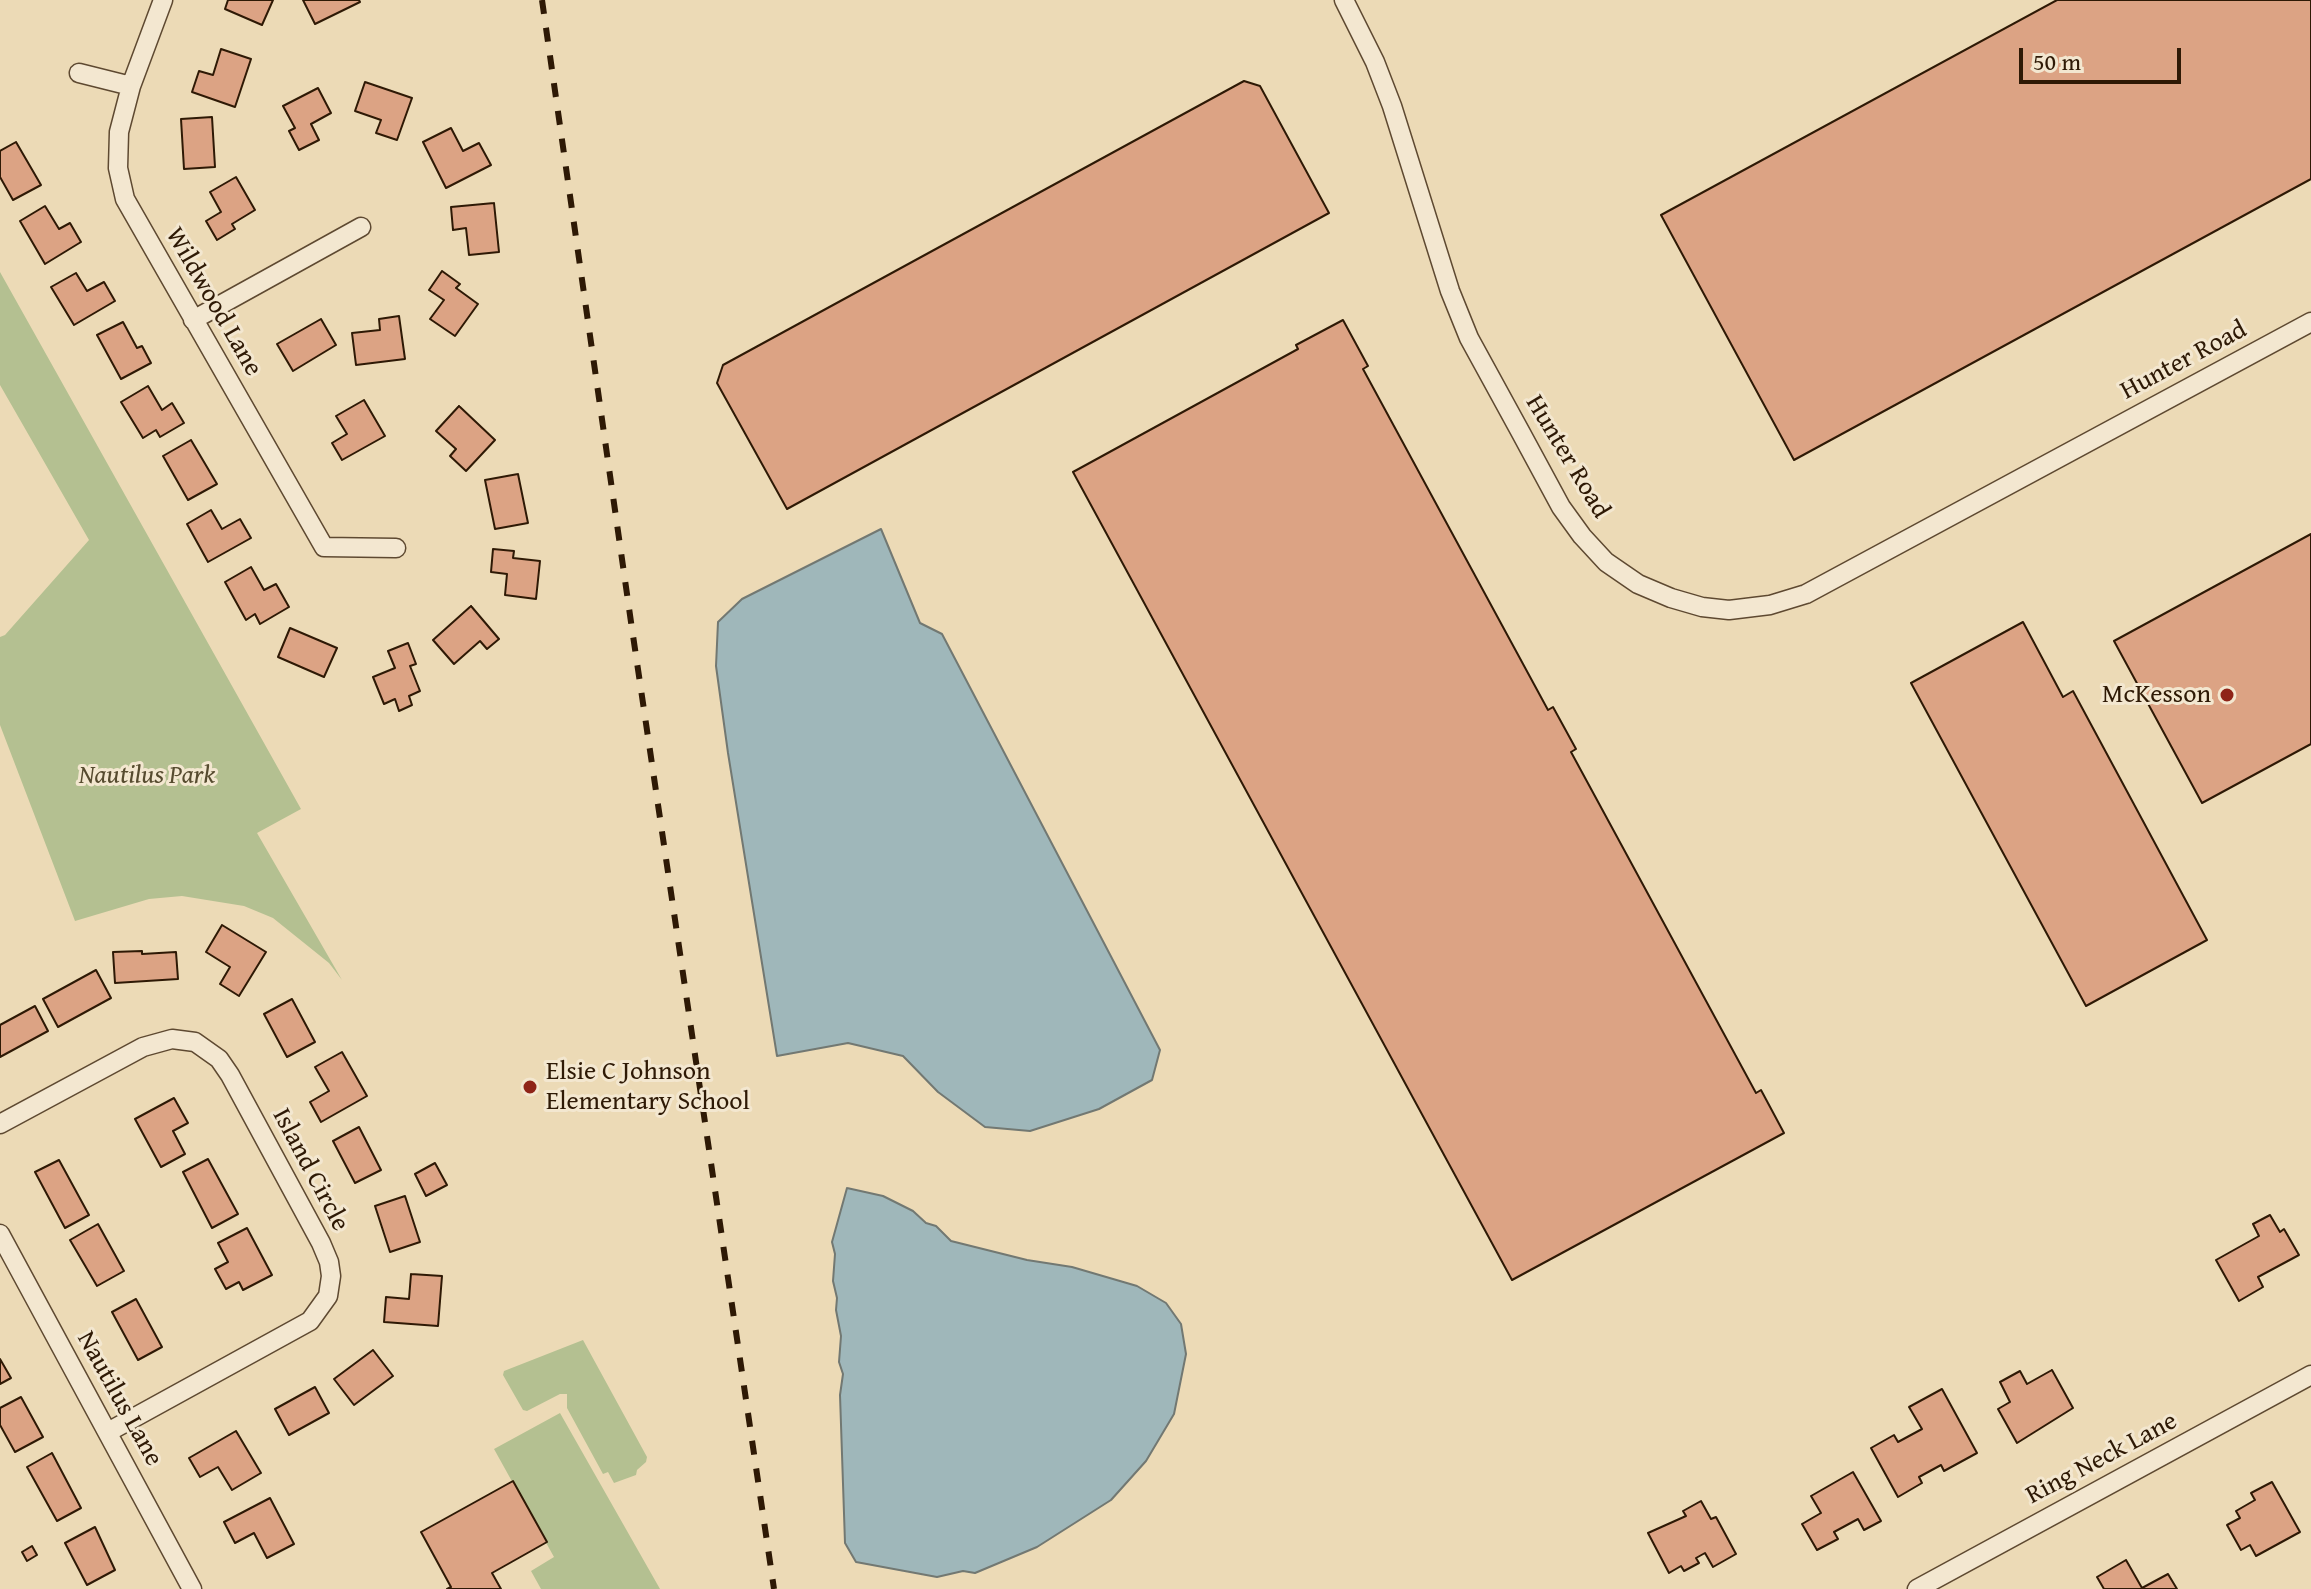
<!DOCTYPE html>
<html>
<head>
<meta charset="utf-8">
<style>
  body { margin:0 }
  #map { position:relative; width:2311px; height:1589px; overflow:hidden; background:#ecdab6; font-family:"Gentium Book Plus",serif }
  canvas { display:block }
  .scale { position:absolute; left:2019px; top:48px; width:162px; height:36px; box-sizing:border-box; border:4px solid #2e1905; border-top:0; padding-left:10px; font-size:24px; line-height:28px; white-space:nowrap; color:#2e1905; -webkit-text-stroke:6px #f3e7d0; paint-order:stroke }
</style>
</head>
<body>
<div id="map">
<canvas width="2311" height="1589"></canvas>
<div class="scale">50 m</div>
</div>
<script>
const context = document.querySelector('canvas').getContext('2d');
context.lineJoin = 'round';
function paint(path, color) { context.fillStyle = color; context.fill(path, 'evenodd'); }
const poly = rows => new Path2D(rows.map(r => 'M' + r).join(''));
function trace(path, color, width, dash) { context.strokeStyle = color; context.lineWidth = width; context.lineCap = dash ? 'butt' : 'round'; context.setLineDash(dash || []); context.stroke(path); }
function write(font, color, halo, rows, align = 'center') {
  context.font = font + ' "Gentium Book Plus",serif'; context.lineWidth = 6; context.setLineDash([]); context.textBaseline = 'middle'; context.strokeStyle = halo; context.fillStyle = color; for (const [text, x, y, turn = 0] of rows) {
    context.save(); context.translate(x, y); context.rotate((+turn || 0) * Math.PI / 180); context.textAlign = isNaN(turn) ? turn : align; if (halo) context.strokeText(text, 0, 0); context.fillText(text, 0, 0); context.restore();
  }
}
paint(poly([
  [0,272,301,809,257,833,342,980,329,963,273,918,244,906,182,896,149,899,75,921,0,725,0,637,5,635,89,540,0,385],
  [583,1340,647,1457,646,1462,637,1470,636,1475,614,1483,608,1472,603,1474,567,1408,567,1394,560,1394,527,1411,523,1410,503,1375,504,1371],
  [560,1413,660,1589,541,1589,531,1571,554,1557,494,1449]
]), '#b4c091');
const water = poly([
  [881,529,920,623,942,634,1160,1050,1152,1080,1099,1109,1030,1131,985,1127,938,1092,903,1056,848,1043,777,1056,728,753,716,666,718,622,742,599,881,529],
  [847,1188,883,1196,913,1211,926,1223,936,1226,951,1241,1027,1260,1072,1267,1137,1286,1166,1303,1181,1324,1186,1354,1174,1414,1146,1461,1111,1500,1037,1547,975,1573,963,1571,937,1577,856,1562,845,1543,840,1395,843,1374,839,1362,841,1336,836,1310,837,1298,833,1281,835,1254,832,1242,847,1188]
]);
paint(water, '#9fb7ba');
trace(water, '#727872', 2);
const building = poly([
  [228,0,273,0,262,25,225,9,228,0],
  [303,0,359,0,360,2,315,24,303,0],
  [2057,0,2311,0,2311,179,1794,460,1661,215,2057,0],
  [221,49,251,59,235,107,192,92,199,71,213,75,221,49],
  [1244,81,1260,86,1329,213,787,509,717,383,723,365,1244,81],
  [365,82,412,98,397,140,376,133,381,120,355,111,365,82],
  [318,88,331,113,311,124,319,140,299,150,289,131,295,128,283,106,318,88],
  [212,117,215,167,184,169,181,119,212,117],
  [451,128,463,151,479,143,491,165,446,188,423,142,451,128],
  [16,142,41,185,13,200,0,177,0,151,16,142],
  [236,177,255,210,232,224,235,229,217,240,206,221,221,212,210,192,236,177],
  [494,203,499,252,469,255,466,228,453,230,451,207,494,203],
  [45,206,59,229,70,223,81,242,45,264,20,221,45,206],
  [442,271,460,284,456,288,478,304,455,336,430,319,444,300,429,290,442,271],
  [76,273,87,291,104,282,115,301,74,325,51,287,76,273],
  [399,316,405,359,356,365,352,333,380,330,379,319,399,316],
  [321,319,336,345,293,371,277,344,321,319],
  [1343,320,1368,366,1363,369,1548,710,1553,707,1576,749,1571,752,1756,1093,1761,1090,1784,1133,1512,1280,1073,472,1298,349,1296,345,1343,320],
  [123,322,137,348,142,346,151,363,121,379,97,335,123,322],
  [148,386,162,410,172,403,184,423,160,437,156,430,143,438,121,402,148,386],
  [364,400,385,436,342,460,332,443,347,434,336,416,364,400],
  [459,406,495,440,466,471,450,456,456,449,436,431,459,406],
  [191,440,217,484,188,500,163,456,191,440],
  [518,474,528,523,495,529,485,480,518,474],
  [211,510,222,529,240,519,251,538,208,562,187,524,211,510],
  [2311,534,2311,744,2202,803,2114,641,2311,534],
  [493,549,514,551,513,558,540,561,536,599,505,595,507,574,491,572,493,549],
  [251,567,264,590,276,584,289,607,260,624,255,614,246,620,225,582,251,567],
  [471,606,499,639,487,649,480,641,454,664,433,640,471,606],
  [2023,622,2063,697,2073,691,2207,940,2086,1006,1911,683,2023,622],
  [290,628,337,648,324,677,278,657,290,628],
  [408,643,416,664,410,666,420,691,409,696,412,705,399,711,395,699,384,704,373,677,395,668,388,651,408,643],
  [222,925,266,952,239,996,220,984,230,967,206,952,222,925],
  [142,951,142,954,176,952,178,979,115,983,113,952,142,951],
  [96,970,111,998,58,1027,43,999,96,970],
  [292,999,315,1042,287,1057,264,1014,292,999],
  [35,1006,48,1031,0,1057,0,1025,35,1006],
  [342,1052,367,1096,321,1122,310,1102,329,1091,315,1067,342,1052],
  [174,1098,188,1123,173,1131,185,1154,161,1167,135,1119,174,1098],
  [359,1127,381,1170,355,1183,333,1141,359,1127],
  [208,1159,238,1214,212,1228,183,1172,208,1159],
  [59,1160,89,1215,65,1228,35,1172,59,1160],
  [435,1163,447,1185,426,1196,415,1174,435,1163],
  [405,1196,420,1242,390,1252,375,1206,405,1196],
  [2270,1215,2280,1232,2284,1229,2299,1255,2258,1277,2263,1287,2239,1301,2216,1260,2259,1236,2253,1224,2270,1215],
  [98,1224,124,1271,97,1286,70,1240,98,1224],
  [247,1228,272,1275,243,1290,239,1282,226,1289,215,1269,228,1262,218,1243,247,1228],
  [411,1274,442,1276,438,1326,384,1322,386,1297,409,1299,411,1274],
  [136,1299,162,1347,138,1360,112,1312,136,1299],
  [373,1350,393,1376,354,1405,334,1379,373,1350],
  [0,1359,11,1378,0,1384,0,1359],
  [2052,1370,2073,1408,2017,1443,1998,1409,2010,1402,2000,1382,2020,1371,2027,1384,2052,1370],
  [315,1387,329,1413,289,1435,275,1409,315,1387],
  [1942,1389,1977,1453,1944,1471,1941,1465,1919,1477,1922,1483,1898,1497,1871,1448,1894,1435,1898,1442,1922,1429,1909,1407,1942,1389],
  [21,1397,43,1437,15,1452,0,1425,0,1408,21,1397],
  [236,1431,261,1473,232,1490,218,1467,200,1477,189,1458,236,1431],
  [52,1453,81,1508,57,1521,27,1467,52,1453],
  [1853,1472,1881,1521,1864,1530,1858,1519,1834,1532,1838,1539,1817,1550,1802,1524,1821,1513,1811,1496,1853,1472],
  [513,1481,547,1542,492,1573,501,1589,447,1589,451,1587,421,1532,513,1481],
  [2272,1482,2300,1532,2256,1556,2250,1545,2241,1550,2227,1525,2240,1518,2236,1511,2255,1500,2251,1493,2272,1482],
  [270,1498,294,1544,267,1558,254,1533,235,1543,224,1522,270,1498],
  [1701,1501,1711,1519,1716,1517,1736,1554,1713,1567,1705,1553,1696,1558,1699,1563,1684,1571,1681,1566,1669,1573,1648,1533,1686,1516,1683,1511,1701,1501],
  [95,1527,115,1570,87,1585,65,1543,95,1527],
  [32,1546,37,1555,27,1561,22,1552,32,1546],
  [2126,1560,2142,1588,2168,1574,2177,1589,2104,1589,2097,1577,2126,1560]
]);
paint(building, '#dca384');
trace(building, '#2e1905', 2);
const street = poly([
  [163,0,131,86,119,132,118,168,125,199,324,547,396,548],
  [1344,0,1375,62,1392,106,1450,291,1469,338,1521,433,1561,507,1582,536,1606,562,1638,584,1671,598,1702,607,1729,610,1770,605,1806,594,2311,322],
  [79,73,131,86],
  [193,320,361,227],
  [0,1124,143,1047,172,1039,195,1042,219,1059,230,1075,321,1243,329,1262,331,1276,328,1296,310,1321,108,1432],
  [0,1234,192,1589],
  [1917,1589,2311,1375]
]);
trace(street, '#5e4931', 21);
trace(street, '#f3e7d0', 18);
trace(poly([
  [542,0,631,622,774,1589]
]), '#2e1905', 6, [14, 14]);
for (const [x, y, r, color] of [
  [2227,695,8,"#8f2418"],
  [530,1087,8,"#8f2418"]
]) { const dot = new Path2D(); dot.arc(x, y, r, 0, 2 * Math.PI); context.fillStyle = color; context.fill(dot); trace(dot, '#f3e7d0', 3); }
write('26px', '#2e1905', '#f3e7d0', [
  ["Wildwood Lane",213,302,60],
  ["Hunter Road",2184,361,-28],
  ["Hunter Road",1567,457,59],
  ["Island Circle",310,1170,62],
  ["Nautilus Lane",119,1399,61],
  ["Ring Neck Lane",2102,1459,-28]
]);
write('26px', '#2e1905', '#f3e7d0', [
  ["McKesson",2211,695],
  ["Elsie C Johnson",546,1072,"left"],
  ["Elementary School",546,1102,"left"]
], 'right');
write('italic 26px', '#564b2f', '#f3e7d0', [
  ["Nautilus Park",147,776]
]);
</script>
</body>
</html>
